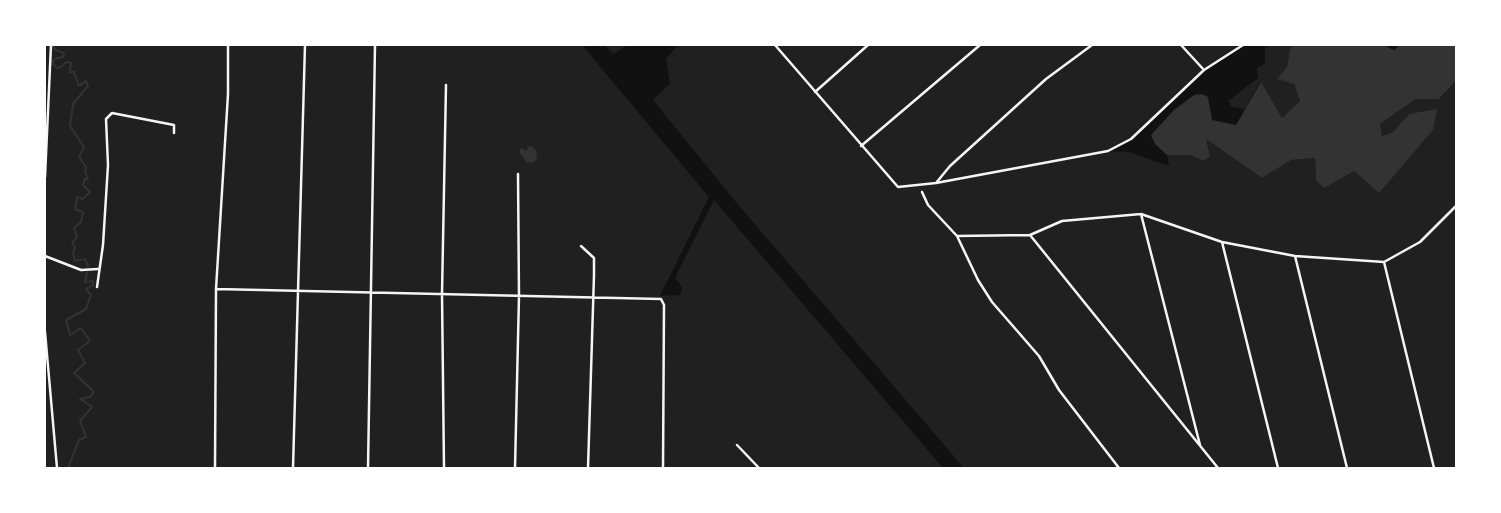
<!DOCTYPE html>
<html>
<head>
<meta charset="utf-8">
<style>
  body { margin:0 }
  #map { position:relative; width:1501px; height:513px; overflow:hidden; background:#111; font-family:Roboto,sans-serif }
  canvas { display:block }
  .frame { position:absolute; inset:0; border:46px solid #fff; pointer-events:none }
</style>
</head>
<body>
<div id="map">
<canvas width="1501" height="513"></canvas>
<div class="frame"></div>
</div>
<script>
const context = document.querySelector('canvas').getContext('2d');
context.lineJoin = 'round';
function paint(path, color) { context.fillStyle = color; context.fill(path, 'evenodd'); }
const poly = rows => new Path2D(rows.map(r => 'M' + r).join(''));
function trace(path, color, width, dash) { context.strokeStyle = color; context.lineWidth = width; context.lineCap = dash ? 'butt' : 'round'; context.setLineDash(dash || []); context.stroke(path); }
paint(poly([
  [45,45,582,45,709,197,660,296,680,295,682,287,675,278,714,200,943,468,45,468],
  [605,45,627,45,613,54],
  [678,45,1244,45,1204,70,1131,139,1109,151,1129,152,1169,166,1167,155,1190,155,1203,161,1205,138,1262,178,1291,160,1315,158,1316,180,1354,171,1379,193,1409,114,1393,132,1381,136,1380,124,1416,99,1440,99,1456,81,1456,468,964,468,735,201,653,100,670,84,666,59],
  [1269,45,1296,45,1290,48,1287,67,1300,101,1282,118,1260,82,1245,109,1232,107,1228,101,1258,78,1257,68,1265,63,1265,49]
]), '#202020');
paint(poly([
  [1296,45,1383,45,1394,50,1400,45,1456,45,1456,81,1439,99,1416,99,1380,124,1382,136,1393,132,1409,114,1437,109,1433,130,1379,193,1354,171,1324,188,1316,180,1315,158,1291,160,1262,178,1206,139,1210,157,1203,161,1190,155,1167,155,1155,144,1151,135,1174,110,1194,95,1202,94,1208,97,1212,120,1236,125,1261,82,1282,118,1300,101,1294,84,1277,79,1287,67,1290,48],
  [530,145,536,150,537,158,534,162,527,163,520,153,520,149,522,148,526,151]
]), '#333');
trace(poly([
  [53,45,55,50,64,53,63,57,57,58,53,61,53,64,57,68,61,67,66,62,71,63,70,72,74,72,79,86,86,81,88,86,73,104,70,126,84,147,79,157,86,167,85,172,88,179,85,179,83,185,90,192,83,199,77,197,75,209,83,212,81,222,74,228,77,237,72,243,75,247,73,253,75,261,85,259,88,266],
  [68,468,79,440,86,437,80,421,92,407,80,399,90,397,94,392,74,373,85,363,78,350,90,341,81,328,70,335,66,320,86,309,91,295,86,289,93,285,93,281,85,282,87,272]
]), '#333', 2);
trace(poly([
  [775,45,898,187,936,183,1108,151,1131,139,1204,70,1243,45],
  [1181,45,1204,70],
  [815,92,868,45],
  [861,146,980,45],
  [45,177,51,45],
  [936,183,950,166,1046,79,1092,45],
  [922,192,928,205,957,236,978,280,992,302,1039,356,1059,390,1119,468],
  [1141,214,1200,445],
  [1030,235,1218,468],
  [957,236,1030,235,1062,221,1141,214,1222,242,1295,256,1384,262,1420,242,1456,206],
  [1222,242,1278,468],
  [581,246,594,258,594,275,588,468],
  [45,256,81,270,98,269],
  [1295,256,1347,468],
  [1384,262,1434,468],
  [97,287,103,245,108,165,106,119,112,113,174,125,174,133],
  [216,289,661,299,664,305,663,468],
  [45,332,57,468],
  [737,445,759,468],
  [215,468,216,289,228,94,228,45],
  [293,468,305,45],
  [368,468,375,45],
  [444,468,442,294,446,85],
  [515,468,519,296,518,174]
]), '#f5f5f5', 2.5);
</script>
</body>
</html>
